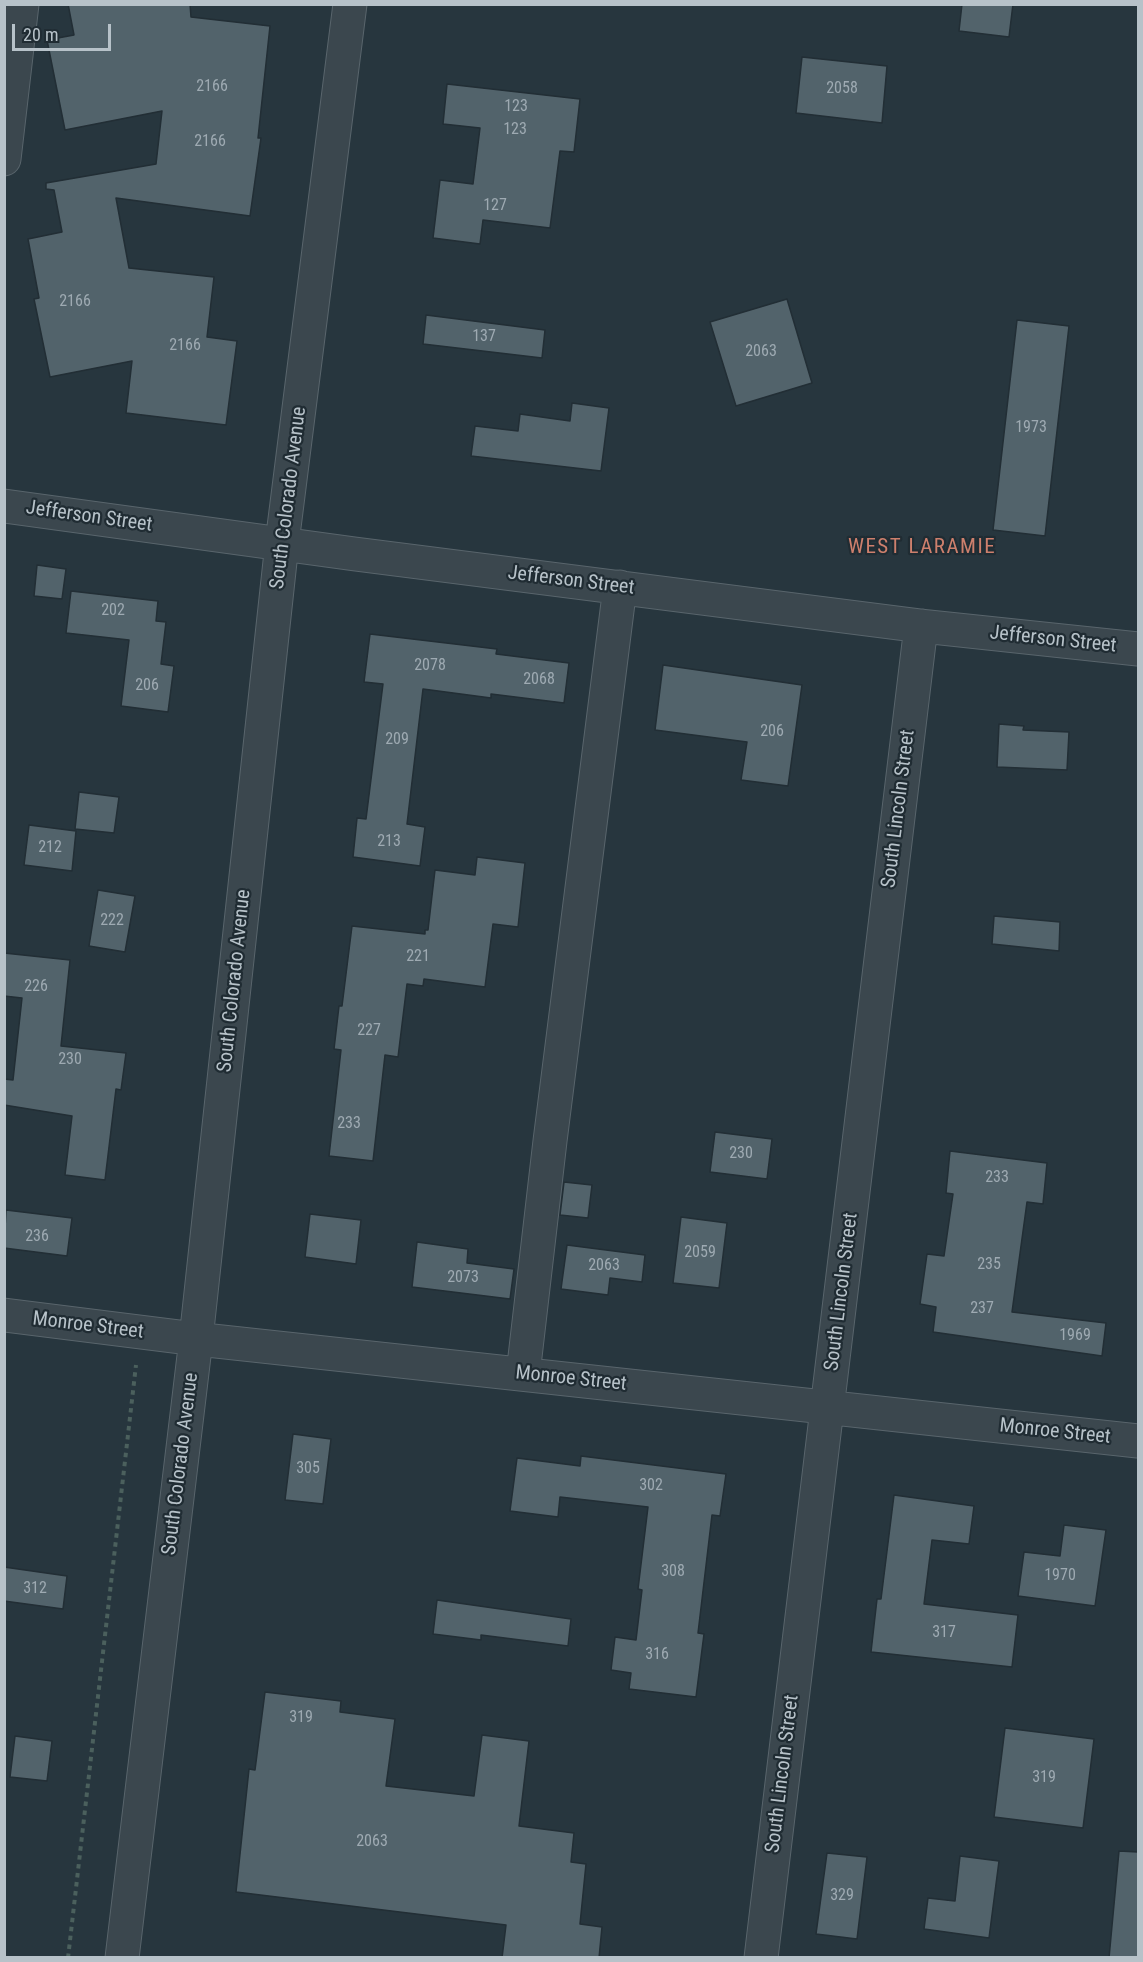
<!DOCTYPE html>
<html>
<head>
<meta charset="utf-8">
<style>
  body { margin:0 }
  #map { position:relative; width:1143px; height:1962px; overflow:hidden; background:#27363e; font-family:"Roboto Condensed",sans-serif }
  canvas { display:block }
  .frame { position:absolute; inset:0; border:6px solid #b7c2c9; pointer-events:none }
  .scale { position:absolute; left:12px; top:24px; width:99px; height:27px; box-sizing:border-box; border:3px solid #b7c2c9; border-top:0; padding-left:8px; font-size:18px; line-height:21px; white-space:nowrap; color:#b7c2c9; -webkit-text-stroke:4px #202c33; paint-order:stroke }
</style>
</head>
<body>
<div id="map">
<canvas width="1143" height="1962"></canvas>
<div class="frame"></div>
<div class="scale">20 m</div>
</div>
<script>
const context = document.querySelector('canvas').getContext('2d');
context.lineJoin = 'round';
function paint(path, color) { context.fillStyle = color; context.fill(path, 'evenodd'); }
const poly = rows => new Path2D(rows.map(r => 'M' + r).join(''));
function trace(path, color, width, dash) { context.strokeStyle = color; context.lineWidth = width; context.lineCap = dash ? 'butt' : 'round'; context.setLineDash(dash || []); context.stroke(path); }
function write(font, color, halo, rows, align = 'center') {
  context.font = font + ' "Roboto Condensed",sans-serif'; context.lineWidth = 4.5; context.setLineDash([]); context.textBaseline = 'middle'; context.strokeStyle = halo; context.fillStyle = color; for (const [text, x, y, turn = 0] of rows) {
    context.save(); context.translate(x, y); context.rotate((+turn || 0) * Math.PI / 180); context.textAlign = isNaN(turn) ? turn : align; if (halo) context.strokeText(text, 0, 0); context.fillText(text, 0, 0); context.restore();
  }
}
const building = poly([
  [68,4,190,4,191,17,270,26,258,138,261,138,250,216,116,198,129,268,214,277,207,337,237,341,226,425,126,413,132,361,50,377,34,299,39,298,28,239,62,232,54,190,46,189,46,183,156,164,162,111,65,130,47,40,74,35,68,4],
  [962,4,1013,4,1009,37,959,31,962,4],
  [802,57,887,66,882,123,796,113,802,57],
  [447,84,580,99,574,152,560,151,550,228,483,220,480,244,433,238,440,180,473,184,480,128,443,124,447,84],
  [787,299,812,383,736,406,710,322,787,299],
  [426,315,545,330,542,358,423,344,426,315],
  [1017,320,1069,326,1045,536,993,530,1017,320],
  [572,403,609,408,601,471,471,456,475,426,518,431,520,414,570,421,572,403],
  [37,565,66,569,62,599,34,596,37,565],
  [71,591,158,601,156,621,166,622,161,664,174,666,168,712,121,706,129,640,66,633,71,591],
  [370,634,497,649,496,654,569,663,564,703,491,694,491,698,423,689,407,824,425,827,420,866,353,857,357,818,366,819,383,684,364,682,370,634],
  [663,665,802,685,788,786,741,780,747,742,655,730,663,665],
  [999,724,1024,726,1023,730,1069,732,1067,770,997,767,999,724],
  [79,792,119,797,114,833,75,829,79,792],
  [29,825,76,831,72,871,24,865,29,825],
  [477,857,525,863,518,927,493,924,485,987,424,979,423,986,407,984,398,1057,385,1055,373,1161,329,1156,341,1050,334,1049,339,1006,342,1006,352,926,425,934,425,930,428,930,435,870,475,875,477,857],
  [98,890,135,896,125,952,89,946,98,890],
  [994,916,1060,922,1059,951,992,944,994,916],
  [4,953,70,960,61,1046,126,1053,121,1090,116,1089,105,1180,65,1175,72,1116,4,1105,4,1079,13,1080,22,998,4,996,4,953],
  [715,1132,772,1139,767,1179,710,1172,715,1132],
  [950,1151,1047,1163,1043,1204,1027,1202,1012,1312,1106,1323,1102,1356,933,1332,936,1307,920,1304,927,1254,944,1256,953,1194,946,1193,950,1151],
  [564,1182,592,1185,588,1218,560,1215,564,1182],
  [6,1210,72,1218,67,1256,4,1248,6,1210],
  [310,1214,361,1220,356,1264,305,1257,310,1214],
  [681,1217,727,1223,719,1288,673,1283,681,1217],
  [417,1242,468,1249,467,1263,514,1269,510,1299,412,1287,417,1242],
  [567,1245,645,1255,642,1282,610,1278,608,1295,561,1289,567,1245],
  [293,1434,331,1439,323,1504,285,1500,293,1434],
  [581,1456,726,1474,720,1516,712,1515,698,1633,704,1634,696,1697,629,1689,631,1673,611,1670,615,1637,636,1640,642,1590,638,1589,648,1507,560,1497,558,1517,510,1511,517,1458,580,1466,581,1456],
  [894,1495,974,1506,969,1544,932,1540,924,1604,1018,1615,1012,1667,871,1652,877,1599,881,1599,894,1495],
  [1064,1525,1106,1530,1095,1606,1018,1596,1024,1552,1060,1556,1064,1525],
  [4,1567,67,1576,63,1609,4,1601,4,1567],
  [437,1600,571,1619,568,1646,481,1635,481,1640,433,1634,437,1600],
  [265,1692,341,1701,340,1712,395,1719,386,1786,474,1796,482,1735,529,1741,519,1826,574,1833,571,1862,586,1864,580,1924,602,1927,599,1958,502,1958,506,1925,236,1892,249,1769,255,1770,265,1692],
  [1005,1728,1094,1739,1083,1828,994,1817,1005,1728],
  [15,1736,52,1741,47,1781,10,1777,15,1736],
  [1119,1851,1138,1852,1138,1958,1109,1958,1119,1851],
  [827,1853,867,1857,857,1939,816,1934,827,1853],
  [960,1856,999,1861,989,1938,924,1929,928,1898,955,1901,960,1856]
]);
paint(building, '#52636b');
trace(building, '#222e35', 1.5);
const minor = poly([
  [4,159,22,4],
  [4,506,355,554,921,626,1138,649],
  [4,1315,196,1339,1138,1441],
  [523,1374,550,1141,620,587],
  [122,1958,196,1339,282,543,350,4],
  [761,1958,921,626]
]);
trace(minor, '#59656c', 35);
trace(poly([
  [68,1958,136,1365]
]), '#4b605d', 4, [4.5, 4.5]);
trace(minor, '#3b474e', 33);
write('16px', '#9eaab2', null, [
  ["2166",212,87],
  ["2058",842,89],
  ["123",516,107],
  ["123",515,130],
  ["2166",210,142],
  ["127",495,206],
  ["2166",75,302],
  ["137",484,337],
  ["2166",185,346],
  ["2063",761,352],
  ["1973",1031,428],
  ["202",113,611],
  ["2078",430,666],
  ["2068",539,680],
  ["206",147,686],
  ["206",772,732],
  ["209",397,740],
  ["213",389,842],
  ["212",50,848],
  ["222",112,921],
  ["221",418,957],
  ["226",36,987],
  ["227",369,1031],
  ["230",70,1060],
  ["233",349,1124],
  ["230",741,1154],
  ["233",997,1178],
  ["236",37,1237],
  ["2059",700,1253],
  ["235",989,1265],
  ["2063",604,1266],
  ["2073",463,1278],
  ["237",982,1309],
  ["1969",1075,1336],
  ["305",308,1469],
  ["302",651,1486],
  ["308",673,1572],
  ["1970",1060,1576],
  ["312",35,1589],
  ["317",944,1633],
  ["316",657,1655],
  ["319",301,1718],
  ["319",1044,1778],
  ["2063",372,1842],
  ["329",842,1896]
]);
write('20px', '#b7c2c9', '#202c33', [
  ["South Colorado Avenue",289,498,-83],
  ["Jefferson Street",89,517,8],
  ["Jefferson Street",571,581,7],
  ["Jefferson Street",1053,640,6],
  ["South Lincoln Street",899,809,-83],
  ["South Colorado Avenue",235,981,-84],
  ["South Lincoln Street",842,1292,-83],
  ["Monroe Street",88,1326,7],
  ["Monroe Street",571,1379,6],
  ["Monroe Street",1055,1432,6],
  ["South Colorado Avenue",181,1464,-83],
  ["South Lincoln Street",783,1774,-83]
]);
context.letterSpacing = '1.5px';
write('21px', '#ce806d', '#202c33', [
  ["WEST LARAMIE",922,548]
]);
context.letterSpacing = '0px';
</script>
</body>
</html>
